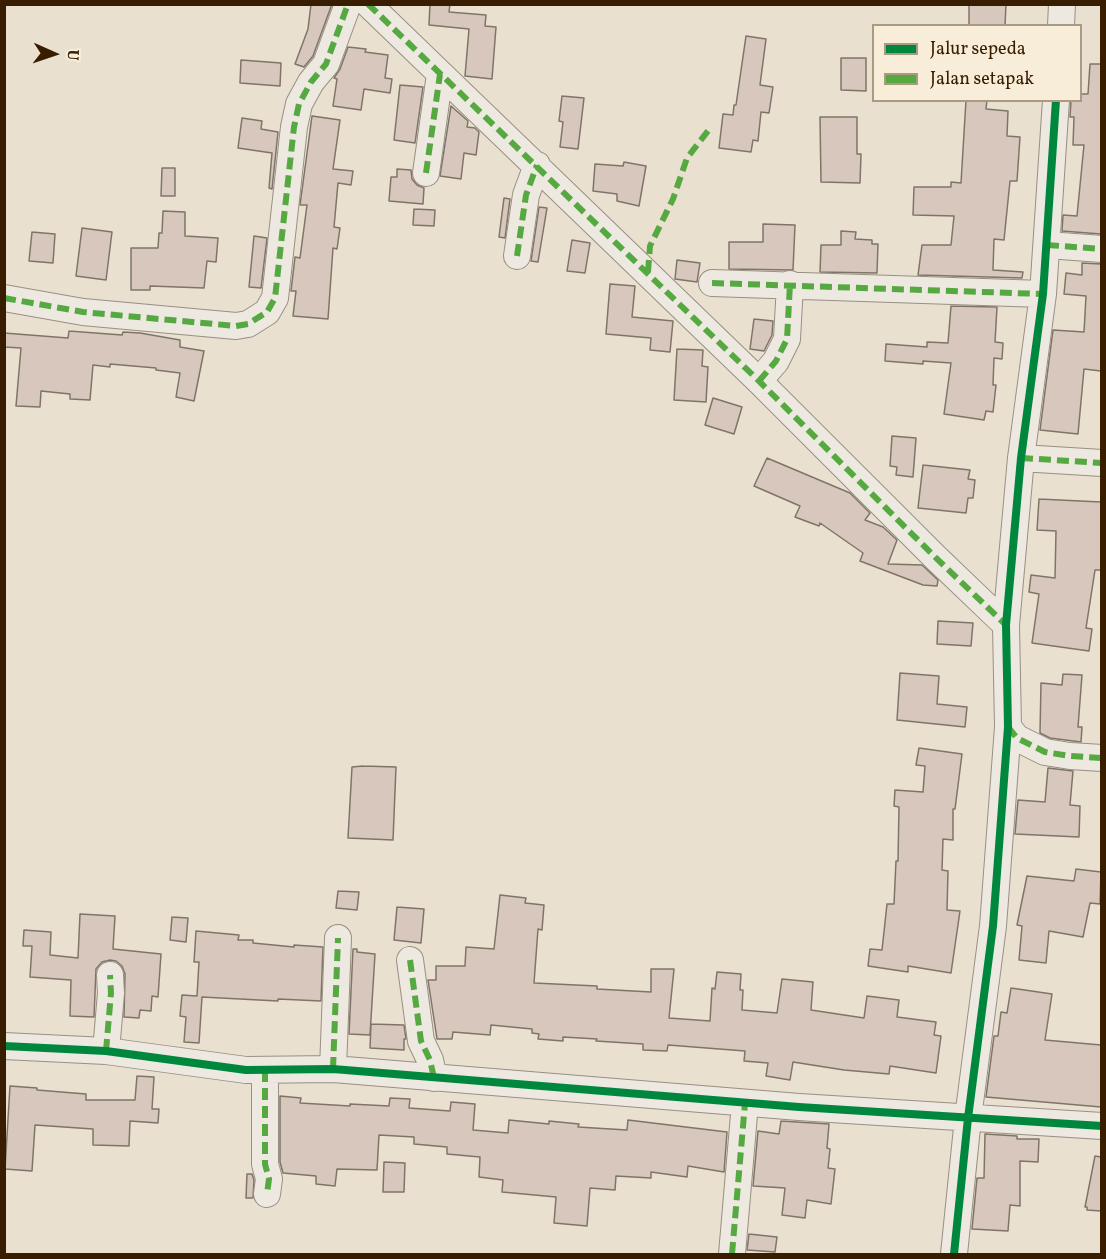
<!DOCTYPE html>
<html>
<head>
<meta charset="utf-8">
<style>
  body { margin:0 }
  #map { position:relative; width:1106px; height:1259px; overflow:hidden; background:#eae0d0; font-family:Vollkorn,serif }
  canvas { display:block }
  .frame { position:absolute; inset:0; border:6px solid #381d01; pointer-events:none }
  .legend { position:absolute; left:872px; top:24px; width:210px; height:78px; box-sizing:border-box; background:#f8edd9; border:2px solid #ab9a83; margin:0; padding:8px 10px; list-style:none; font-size:18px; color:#381d01 }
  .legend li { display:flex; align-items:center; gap:12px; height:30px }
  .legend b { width:30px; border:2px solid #ab9a83 }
  .north { position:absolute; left:24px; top:24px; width:60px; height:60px; -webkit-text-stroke:4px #f8edd9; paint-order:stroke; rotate:93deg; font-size:16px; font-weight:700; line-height:24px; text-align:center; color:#381d01 }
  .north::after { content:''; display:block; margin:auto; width:21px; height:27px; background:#381d01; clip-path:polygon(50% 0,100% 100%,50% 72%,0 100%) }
</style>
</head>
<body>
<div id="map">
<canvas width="1106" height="1259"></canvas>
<div class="frame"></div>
<ul class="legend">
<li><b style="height:8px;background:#00873e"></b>Jalur sepeda</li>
<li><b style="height:8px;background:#55a940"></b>Jalan setapak</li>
</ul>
<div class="north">U</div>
</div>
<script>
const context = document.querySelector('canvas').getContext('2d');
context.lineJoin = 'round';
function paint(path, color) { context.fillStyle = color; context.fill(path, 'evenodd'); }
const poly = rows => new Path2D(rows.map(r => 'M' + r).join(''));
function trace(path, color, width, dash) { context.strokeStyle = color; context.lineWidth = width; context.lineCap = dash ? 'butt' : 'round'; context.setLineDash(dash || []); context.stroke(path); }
const building = poly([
  [311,4,332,4,313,56,304,67,295,64,308,29,311,4],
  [430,4,450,4,449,12,486,15,485,26,496,27,492,79,465,76,469,29,429,25,430,4],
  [969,4,1006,4,1005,26,969,26,969,4],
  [746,36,766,39,760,85,773,87,769,113,761,112,758,141,753,140,751,152,719,148,723,114,733,115,734,105,736,105,746,36],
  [348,47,366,49,365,52,388,55,385,78,392,79,390,93,364,89,361,110,333,106,337,79,334,78,340,69,348,47],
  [841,58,866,58,866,91,841,90,841,58],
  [241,60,281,63,280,86,240,83,241,60],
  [1090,64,1101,64,1101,234,1062,231,1063,215,1077,216,1084,145,1073,145,1074,117,1070,117,1071,100,1080,100,1080,94,1088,94,1090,64],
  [400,85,423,87,415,143,394,140,400,85],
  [562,96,584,98,578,149,560,147,563,122,559,121,562,96],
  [966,100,987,100,986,109,1008,111,1007,136,1020,137,1017,181,1010,181,1004,240,994,239,993,270,1023,272,1022,278,918,275,922,245,951,245,954,216,913,215,914,187,951,187,951,182,961,183,966,100],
  [451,106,468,121,467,127,475,128,479,132,476,155,464,153,461,179,440,176,451,106],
  [312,116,340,120,333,169,353,171,351,185,338,183,334,227,340,228,337,249,333,248,328,319,293,316,296,291,291,291,295,257,300,258,307,205,300,205,312,116],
  [820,117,857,117,857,154,861,154,860,183,821,182,820,117],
  [242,118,262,121,261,129,278,132,272,189,269,188,272,153,238,148,242,118],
  [624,162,646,166,639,206,617,201,617,194,593,191,595,164,623,166,624,162],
  [162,168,175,168,175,196,161,196,162,168],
  [397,169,411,170,412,179,417,185,424,188,423,204,389,201,391,177,397,177,397,169],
  [504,198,510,199,505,238,499,237,504,198],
  [539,207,547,208,538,262,531,261,539,207],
  [414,209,435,210,434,226,413,225,414,209],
  [163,211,185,212,185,236,218,238,216,262,207,261,204,288,150,286,150,290,131,290,131,248,158,248,159,233,162,233,163,211],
  [763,224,795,225,793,270,729,269,729,242,763,242,763,224],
  [82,228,112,232,106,280,76,276,82,228],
  [841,231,856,232,855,239,872,240,872,244,878,244,877,273,820,272,821,245,841,245,841,231],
  [32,232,55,234,53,263,29,261,32,232],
  [254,236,267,238,261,288,249,287,254,236],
  [572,240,590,243,585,273,567,271,572,240],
  [677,260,700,263,697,282,675,279,677,260],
  [1082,263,1101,264,1101,371,1084,369,1078,434,1040,430,1053,330,1084,332,1086,296,1064,294,1066,273,1082,275,1082,263],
  [610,284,635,286,632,317,673,321,670,352,650,350,651,338,606,334,610,284],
  [951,306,997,307,995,342,1003,343,1002,359,994,358,993,385,996,385,993,412,986,411,984,420,944,414,951,363,923,361,923,364,885,361,886,344,927,347,927,342,948,343,951,306],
  [754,319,773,321,772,335,764,351,750,349,754,319],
  [69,331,122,335,123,332,140,333,180,340,180,347,204,351,194,401,176,397,180,373,156,370,156,368,110,364,110,367,93,365,90,400,70,399,70,394,41,391,40,407,16,406,21,348,4,347,4,333,68,338,69,331],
  [677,349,703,350,702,366,708,367,706,402,674,400,677,349],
  [713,398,742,407,734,434,705,425,713,398],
  [892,436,916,438,913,477,896,475,897,467,890,466,892,436],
  [767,458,850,493,870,513,865,520,883,527,897,540,888,564,922,565,938,580,937,586,923,585,860,561,863,553,820,523,819,526,795,517,800,506,754,486,767,458],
  [923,465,970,470,968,479,975,480,973,498,968,498,966,513,918,508,923,465],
  [1039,499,1101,502,1101,570,1095,570,1086,628,1092,629,1089,651,1032,643,1039,594,1029,592,1031,575,1055,578,1056,531,1037,530,1039,499],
  [938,621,973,623,971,646,937,644,938,621],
  [900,673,939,676,937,704,967,707,965,727,897,720,900,673],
  [1063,674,1082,675,1078,727,1082,727,1081,742,1050,738,1040,733,1041,683,1062,685,1063,674],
  [919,748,962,754,955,809,953,809,953,840,943,839,942,870,948,871,947,910,960,911,951,973,908,966,908,972,868,966,870,949,882,950,887,904,894,904,896,861,898,861,899,807,894,806,895,790,923,792,925,766,916,765,919,748],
  [363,766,396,767,393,840,348,838,352,767,363,766],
  [1048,768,1073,771,1070,805,1080,806,1079,837,1015,834,1018,800,1045,802,1048,768],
  [1076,869,1101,872,1100,904,1090,903,1083,937,1049,931,1046,963,1019,960,1022,926,1017,925,1027,876,1074,881,1076,869],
  [338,891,359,892,357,910,336,908,338,891],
  [500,895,526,898,525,903,544,905,542,930,538,929,534,983,597,986,597,989,651,992,651,969,674,969,669,1018,710,1021,712,988,715,989,717,972,741,974,740,990,743,990,742,1010,777,1013,782,979,813,982,811,1010,864,1018,867,996,899,1000,897,1017,936,1022,934,1035,941,1036,936,1073,890,1066,889,1074,844,1070,793,1062,790,1080,766,1076,768,1063,744,1061,745,1051,668,1045,667,1051,643,1050,643,1044,596,1041,597,1039,563,1037,563,1041,538,1039,539,1034,532,1033,532,1029,491,1025,490,1035,453,1032,452,1039,437,1039,428,980,436,980,436,966,465,966,466,947,494,949,500,895],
  [397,907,424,909,421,943,394,940,397,907],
  [80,914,115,916,113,949,161,954,158,997,152,996,151,1011,140,1010,139,1018,124,1017,125,974,122,966,116,961,110,960,102,962,96,969,94,1017,70,1016,71,980,30,977,32,946,23,946,24,930,51,932,50,955,78,958,80,914],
  [172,917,188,918,186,942,170,940,172,917],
  [196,931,239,935,238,940,253,940,253,943,294,947,294,945,323,947,321,1001,278,999,278,1001,202,997,199,1043,184,1042,186,1017,180,1016,182,995,197,996,199,962,194,962,196,931],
  [353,949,357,949,357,952,375,954,370,1035,349,1034,353,949],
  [1011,988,1052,994,1045,1040,1101,1045,1101,1107,986,1097,994,1036,998,1036,1001,1012,1007,1013,1011,988],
  [371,1024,404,1025,406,1039,404,1039,404,1050,370,1048,371,1024],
  [137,1076,154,1077,152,1109,159,1109,158,1123,130,1121,129,1146,93,1145,93,1129,35,1125,32,1171,5,1169,10,1086,37,1088,37,1090,86,1094,86,1100,135,1100,137,1076],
  [280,1096,301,1098,300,1103,350,1106,350,1104,389,1106,390,1098,410,1099,409,1108,450,1111,451,1102,475,1104,473,1130,508,1133,509,1120,549,1124,549,1121,579,1124,578,1127,627,1130,628,1120,727,1132,724,1172,688,1166,687,1177,651,1172,651,1178,616,1176,615,1190,590,1188,587,1226,554,1223,556,1197,502,1192,503,1180,479,1177,480,1157,447,1154,447,1147,414,1144,414,1137,379,1135,377,1170,337,1169,335,1186,316,1184,316,1176,283,1173,280,1162,280,1096],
  [781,1121,829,1124,827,1148,830,1149,828,1168,835,1169,831,1204,807,1200,805,1218,782,1215,785,1188,753,1186,758,1131,779,1134,781,1121],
  [985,1134,1017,1136,1017,1139,1039,1139,1038,1162,1020,1161,1020,1206,1010,1205,1008,1231,972,1229,977,1178,984,1178,985,1134],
  [1095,1156,1101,1157,1101,1211,1087,1210,1087,1207,1085,1207,1095,1156],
  [384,1162,405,1163,404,1192,383,1192,384,1162],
  [247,1174,252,1174,254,1180,253,1198,246,1198,247,1174],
  [749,1234,777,1237,775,1252,747,1250,749,1234]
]);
paint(building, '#d7c7bd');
trace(building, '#7e7568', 1.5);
const minor = poly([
  [368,4,759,381,935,557,1006,625],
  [1061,26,1062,4],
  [426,173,440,74],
  [1047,245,1102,249],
  [517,256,526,195,537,165],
  [712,283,1043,294],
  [4,298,83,312,236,326,248,324,267,312,275,298,294,127,299,104,311,82,326,64,348,4],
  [759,381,776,361,787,339,790,284],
  [1021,458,1102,463],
  [1008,727,1017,738,1045,752,1070,756,1102,758],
  [410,960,421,1041,430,1060,434,1078],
  [4,1046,106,1051,246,1070,333,1069,799,1107,1102,1126],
  [106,1051,111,993,110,975],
  [333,1069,338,938],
  [265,1070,265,1164,269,1179,267,1194],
  [732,1254,745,1103],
  [954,1254,968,1118,993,926,1008,727,1006,625,1021,458,1043,294,1056,100]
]);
trace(minor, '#998f82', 28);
trace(minor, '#ede8e0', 26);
trace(poly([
  [368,4,759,381,935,557,1006,625],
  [426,173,440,74],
  [1047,245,1102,249],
  [517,256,526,195,537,165],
  [648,272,650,246,673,199,687,158,711,127],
  [712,283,1043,294],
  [4,298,83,312,236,326,248,324,267,312,275,298,294,127,299,104,311,82,326,64,348,4],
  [759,381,776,361,787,339,790,284],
  [1021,458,1102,463],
  [1008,727,1017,738,1045,752,1070,756,1102,758],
  [410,960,421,1041,430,1060,434,1078],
  [106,1051,111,993,110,975],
  [333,1069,338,938],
  [265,1070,265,1164,269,1179,267,1194],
  [732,1254,745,1103]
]), '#55a940', 6, [12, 6]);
trace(poly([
  [4,1046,106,1051,246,1070,333,1069,799,1107,1102,1126],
  [954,1254,968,1118,993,926,1008,727,1006,625,1021,458,1043,294,1056,100]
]), '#00873e', 8);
</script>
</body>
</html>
